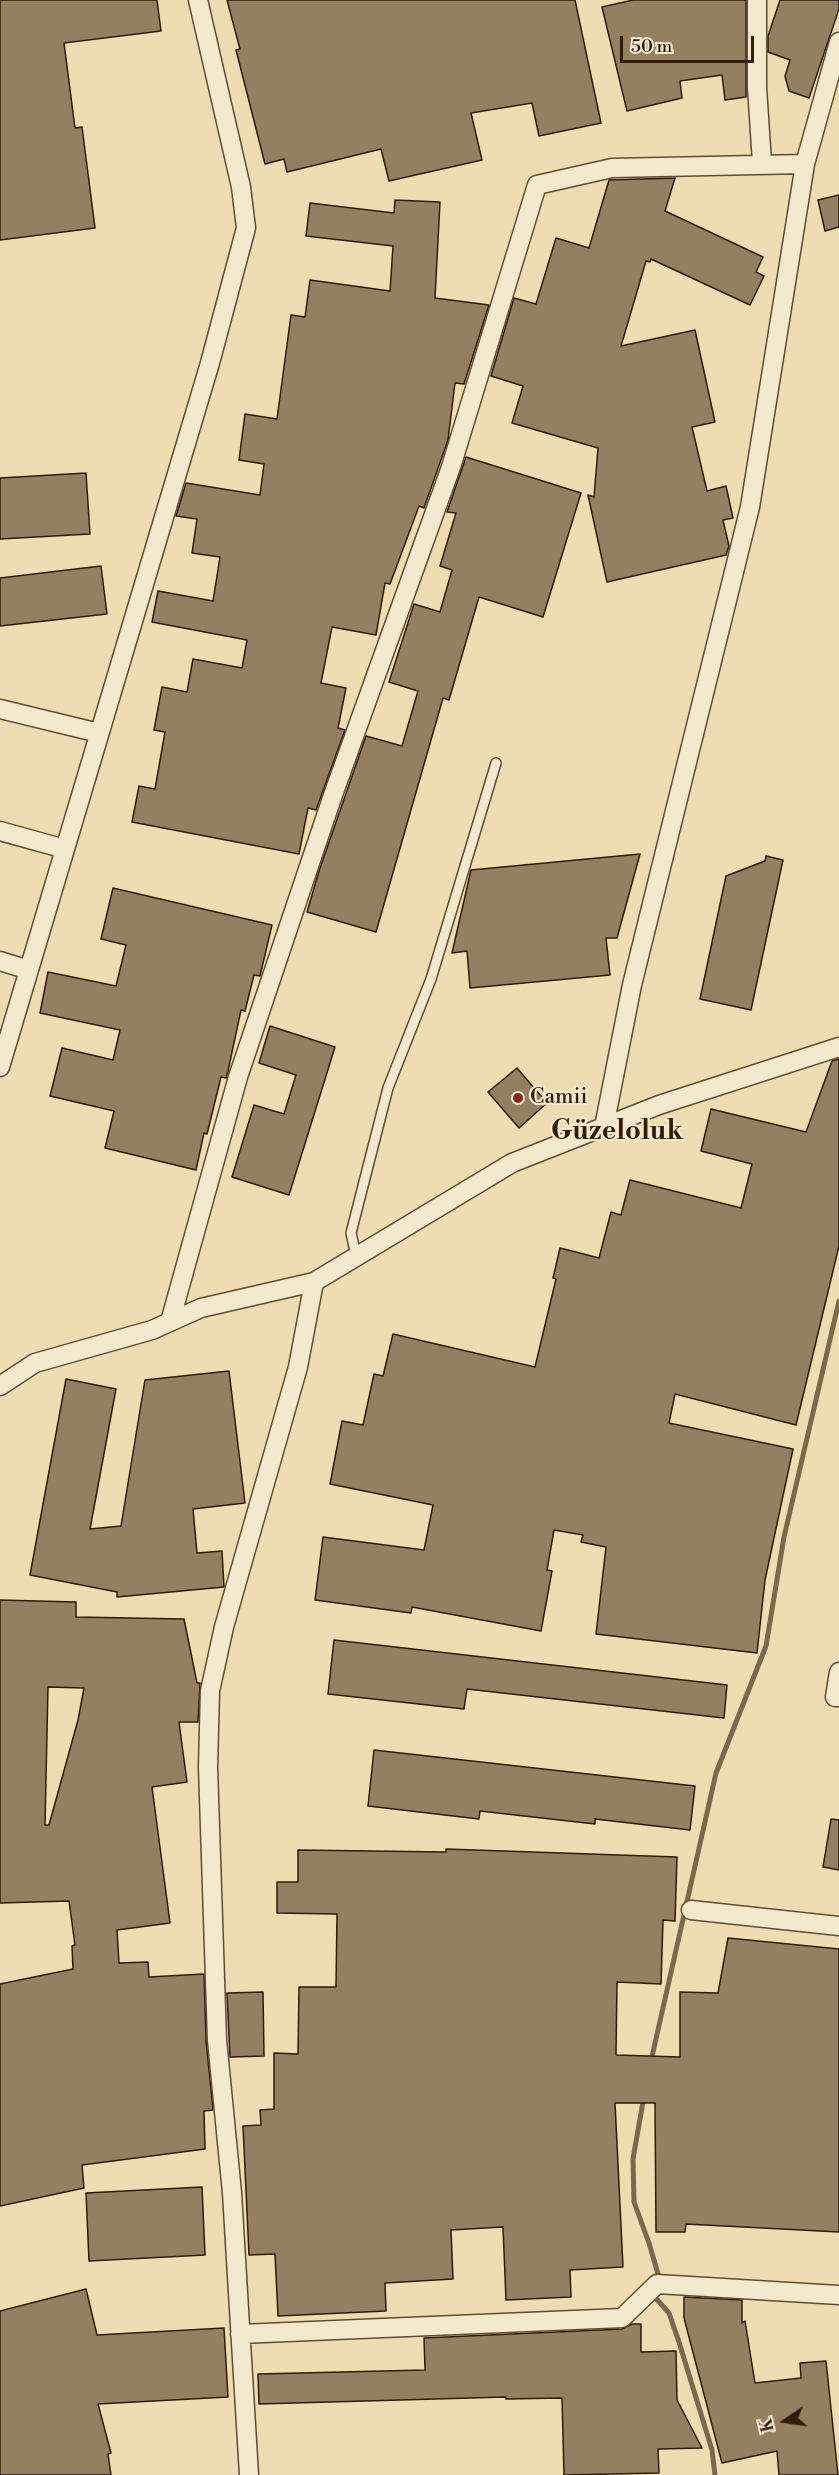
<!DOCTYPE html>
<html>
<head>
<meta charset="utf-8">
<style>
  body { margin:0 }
  #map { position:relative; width:839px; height:2475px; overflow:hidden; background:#eeddb2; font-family:"Libre Bodoni",serif }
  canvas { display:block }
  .north { position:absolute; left:755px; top:2391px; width:60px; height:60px; -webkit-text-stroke:4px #f4e9cd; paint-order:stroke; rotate:257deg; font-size:16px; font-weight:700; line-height:24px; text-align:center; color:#311b09 }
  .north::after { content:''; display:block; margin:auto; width:21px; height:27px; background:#311b09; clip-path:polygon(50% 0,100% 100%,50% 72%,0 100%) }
  .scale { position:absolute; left:620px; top:36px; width:134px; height:27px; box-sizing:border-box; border:3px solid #311b09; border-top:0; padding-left:8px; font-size:18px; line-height:21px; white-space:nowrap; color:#311b09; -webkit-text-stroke:4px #f4e9cd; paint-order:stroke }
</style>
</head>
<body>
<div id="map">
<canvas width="839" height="2475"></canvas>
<div class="north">K</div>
<div class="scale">50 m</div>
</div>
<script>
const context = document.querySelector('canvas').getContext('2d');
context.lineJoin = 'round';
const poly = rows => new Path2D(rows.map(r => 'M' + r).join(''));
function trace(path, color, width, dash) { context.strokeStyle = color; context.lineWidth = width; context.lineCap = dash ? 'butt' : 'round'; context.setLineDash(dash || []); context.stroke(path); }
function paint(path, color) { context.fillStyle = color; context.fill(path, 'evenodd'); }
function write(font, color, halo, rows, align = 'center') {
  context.font = font + ' "Libre Bodoni",serif'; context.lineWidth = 4.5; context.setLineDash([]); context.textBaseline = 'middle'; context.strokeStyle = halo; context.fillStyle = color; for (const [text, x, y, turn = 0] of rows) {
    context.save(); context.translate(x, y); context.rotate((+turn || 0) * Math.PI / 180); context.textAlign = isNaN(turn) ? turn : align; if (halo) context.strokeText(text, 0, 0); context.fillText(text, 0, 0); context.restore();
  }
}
trace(poly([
  [651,2061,716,1773,766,1646,784,1537,839,1301],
  [644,2096,633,2159,634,2202,649,2243,658,2274,655,2280],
  [652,2294,669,2313,679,2342,712,2450,715,2475]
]), '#7c684c', 5);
const building = poly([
  [0,0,157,0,161,31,64,43,75,128,82,127,95,228,0,240,0,0],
  [227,0,575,0,601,123,539,136,532,103,471,113,482,160,389,181,381,149,287,172,284,159,265,164,236,50,240,49,227,0],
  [633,0,746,0,746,97,725,100,722,75,680,81,682,98,627,111,602,7,633,0],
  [780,0,839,0,839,9,809,98,789,91,785,76,790,60,768,52,768,36,780,0],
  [675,178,665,211,763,257,756,272,764,276,750,305,651,259,650,262,646,261,621,346,695,330,715,422,692,427,707,491,726,486,733,518,723,520,729,546,726,555,607,582,588,495,594,497,598,448,512,423,523,386,491,376,514,298,536,304,556,238,589,248,609,180,675,178],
  [839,195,839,227,825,231,818,200,839,195],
  [395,200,440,202,435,298,489,305,464,384,455,383,448,440,424,508,419,506,390,584,385,583,376,635,332,627,321,683,346,688,338,728,345,730,316,810,308,808,299,854,132,822,139,786,155,789,165,732,154,730,162,687,187,692,193,659,242,668,247,640,152,622,158,591,213,601,220,557,192,553,197,519,176,516,186,483,260,495,264,464,239,460,245,414,277,419,291,315,305,317,310,280,390,291,393,246,306,236,310,203,394,213,395,200],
  [466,457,581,493,543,617,479,597,449,700,443,698,376,932,307,912,319,871,366,736,402,746,418,691,389,682,414,604,440,612,452,570,440,566,456,513,447,512,466,457],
  [86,473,90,534,0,539,0,478,86,473],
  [101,566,107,614,0,626,0,578,101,566],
  [640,854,617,938,606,938,610,975,470,988,467,951,452,953,471,870,640,854],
  [766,856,783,860,751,1010,700,999,726,876,765,861,766,856],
  [113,888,272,925,260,976,254,975,245,1011,241,1010,228,1071,226,1078,221,1077,207,1134,204,1133,196,1170,105,1148,114,1111,50,1096,62,1048,113,1060,120,1030,40,1013,48,972,116,986,126,945,101,939,113,888],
  [270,1026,335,1047,289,1195,232,1177,254,1105,284,1114,296,1075,259,1063,270,1026],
  [839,1059,839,1246,796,1425,675,1394,669,1423,793,1449,765,1580,757,1653,596,1634,606,1547,581,1542,583,1535,554,1530,547,1570,552,1571,541,1631,412,1607,411,1613,315,1600,323,1537,424,1550,433,1505,330,1484,342,1421,363,1425,374,1374,383,1376,393,1334,535,1367,556,1279,553,1278,560,1248,599,1258,611,1212,621,1215,630,1180,741,1208,752,1164,701,1151,711,1109,806,1132,832,1061,839,1059],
  [517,1068,547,1103,519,1128,488,1092,517,1068],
  [229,1371,245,1503,193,1509,197,1553,222,1551,224,1587,117,1597,117,1592,30,1575,66,1379,116,1389,90,1529,121,1526,145,1380,229,1371],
  [0,1600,76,1602,76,1617,184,1619,197,1683,200,1683,198,1722,179,1722,187,1782,152,1787,170,1923,117,1930,119,1963,148,1962,149,1977,204,1974,206,2040,213,2110,204,2111,205,2149,82,2165,84,2188,0,2206,0,1984,73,1969,72,1946,75,1945,69,1901,0,1903,0,1600],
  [48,1687,84,1688,78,1720,49,1825,45,1825,48,1687],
  [334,1640,727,1685,724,1718,467,1689,464,1709,328,1694,334,1640],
  [374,1750,695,1786,690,1830,595,1819,595,1824,480,1811,479,1819,368,1806,374,1750],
  [831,1819,839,1820,839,1870,823,1867,831,1819],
  [446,1849,677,1857,675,1921,663,1920,661,1984,617,1982,616,2055,680,2057,680,1992,718,1993,728,1938,839,1949,839,2232,686,2224,685,2232,656,2232,655,2103,615,2103,623,2267,570,2270,571,2297,506,2300,503,2227,451,2230,453,2279,385,2283,386,2311,278,2316,275,2254,249,2255,243,2126,261,2125,260,2110,274,2109,274,2053,298,2054,299,1987,336,1987,337,1914,277,1913,277,1882,298,1882,298,1850,446,1852,446,1849],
  [263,1992,264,2056,230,2057,227,1993,263,1992],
  [202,2187,205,2255,89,2261,86,2193,202,2187],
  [86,2289,97,2335,224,2328,228,2397,98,2404,111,2453,108,2454,111,2475,0,2475,0,2311,86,2289],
  [684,2297,742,2300,742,2323,745,2321,755,2383,801,2378,800,2363,826,2361,838,2475,779,2475,777,2451,722,2463,684,2318,684,2297],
  [632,2324,641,2324,641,2352,676,2351,677,2400,702,2448,658,2449,659,2473,564,2475,562,2398,506,2399,506,2397,259,2404,258,2374,425,2370,424,2338,622,2329,632,2324]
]);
paint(building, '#938061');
trace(building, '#311b09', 1.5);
const service = poly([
  [356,1256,351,1233,388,1088,431,979,496,763]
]);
const minor = poly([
  [757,0,757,87,762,163],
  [0,709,99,733],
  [0,831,65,849],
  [0,961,29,970],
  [0,1067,210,363,246,228,241,187,198,0],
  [604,1127,632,985,750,507,805,164],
  [170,1322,238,1077,333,795,451,467,537,185,612,168,805,164,839,42],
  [0,1386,35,1363,152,1330,201,1308,314,1282,512,1163,659,1105,839,1047],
  [839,1672,835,1697,839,1697],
  [691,1910,839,1926],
  [240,2334,622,2318,657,2284,839,2295],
  [249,2475,232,2193,217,2040,208,1767,210,1691,224,1627,298,1367,314,1282]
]);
trace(service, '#604c33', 12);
trace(minor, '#604c33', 21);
trace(service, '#f4e9cd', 9);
trace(minor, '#f4e9cd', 18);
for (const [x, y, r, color] of [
  [518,1098,6,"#8f2418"]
]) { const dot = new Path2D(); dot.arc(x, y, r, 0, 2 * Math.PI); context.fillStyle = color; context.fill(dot); trace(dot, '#f4e9cd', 2); }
write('21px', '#311b09', '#f4e9cd', [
  ["Camii",530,1098]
], 'left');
write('bold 27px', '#311b09', '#f4e9cd', [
  ["Güzeloluk",617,1133]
]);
</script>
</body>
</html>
